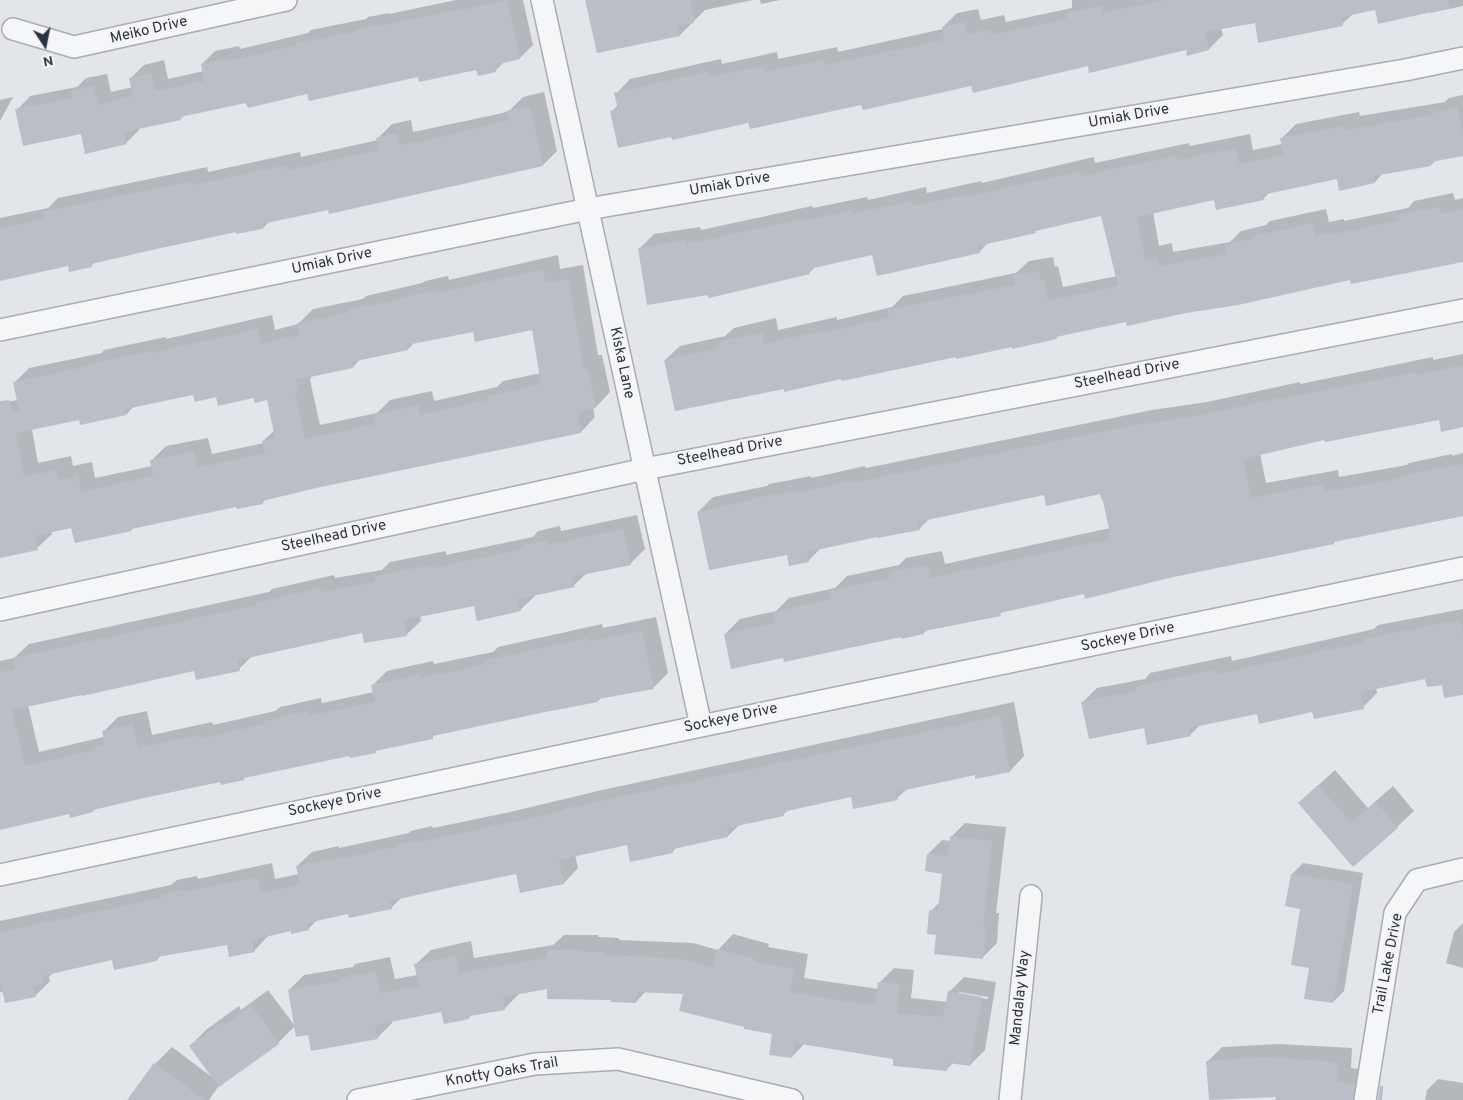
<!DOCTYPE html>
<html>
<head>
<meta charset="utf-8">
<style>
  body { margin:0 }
  #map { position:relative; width:1463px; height:1100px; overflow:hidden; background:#e2e5ea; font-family:Overpass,sans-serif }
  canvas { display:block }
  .north { position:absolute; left:20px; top:20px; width:50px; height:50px; -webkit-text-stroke:4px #f2f4f7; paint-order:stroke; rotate:169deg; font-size:14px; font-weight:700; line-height:20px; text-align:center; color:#2c3340 }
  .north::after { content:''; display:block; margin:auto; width:18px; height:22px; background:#2c3340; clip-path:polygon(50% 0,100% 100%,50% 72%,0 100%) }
</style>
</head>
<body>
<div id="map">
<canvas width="1463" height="1100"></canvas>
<div class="north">N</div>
</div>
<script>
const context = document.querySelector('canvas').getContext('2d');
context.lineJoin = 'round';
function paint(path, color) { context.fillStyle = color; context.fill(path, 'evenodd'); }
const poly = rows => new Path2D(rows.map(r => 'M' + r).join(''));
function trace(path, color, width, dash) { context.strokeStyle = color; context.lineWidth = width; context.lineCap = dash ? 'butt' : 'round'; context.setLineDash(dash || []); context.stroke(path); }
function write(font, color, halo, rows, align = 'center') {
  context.font = font + ' Overpass,sans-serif'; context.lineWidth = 5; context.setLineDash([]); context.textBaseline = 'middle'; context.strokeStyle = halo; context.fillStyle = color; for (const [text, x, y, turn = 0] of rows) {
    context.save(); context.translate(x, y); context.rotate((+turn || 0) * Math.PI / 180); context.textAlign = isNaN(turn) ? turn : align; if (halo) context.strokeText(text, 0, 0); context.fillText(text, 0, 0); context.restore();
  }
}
paint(poly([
  [456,0,523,0,533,45,520,58,505,61,496,70,479,74,477,68,247,101,185,115,180,119,139,128,139,130,126,143,82,132,17,110,30,96,77,87,86,78,107,74,111,92,133,87,131,78,144,65,164,60,168,79,204,71,202,64,215,51,239,46,240,49,308,33,311,30,366,19,368,17,389,13,389,14],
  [586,0,753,0,705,10,680,35],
  [760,0,780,0,761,4],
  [1072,0,1463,0,1463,6,1430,13,1430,11,1376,8,1354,13,1342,24,1256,22,1221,28,1223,35,1209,49,1187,49,1089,64,672,135,612,111,618,105,616,94,630,79,721,59,722,64,777,52,778,59,837,47,838,52,943,29,943,27,957,13,978,9,981,20,1004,15,1006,22,1072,8],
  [544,92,557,151,543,165,330,212,329,209,270,221,263,228,237,233,237,231,95,262,91,266,69,265,0,279,0,218,48,208,58,198,207,167,208,172,300,152,301,157,378,140,378,138,392,124,411,120,413,132,503,113,510,110,523,97],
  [1463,95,1463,154,1436,160,1431,165,1383,173,1375,182,1338,177,1270,192,1263,199,1215,199,1153,212,1159,246,1172,243,1173,252,1230,242,1241,231,1266,225,1270,221,1326,209,1329,222,1344,219,1344,221,1408,208,1414,201,1453,193,1455,200,1463,198,1463,261,1351,279,1127,321,1059,335,1056,338,785,387,665,360,680,346,725,336,734,328,776,318,778,330,837,317,837,320,892,307,903,296,1016,273,1029,261,1053,257,1055,267,1058,266,1063,287,1117,276,1102,215,989,242,979,252,873,254,816,266,809,273,709,293,640,248,654,234,700,227,701,230,812,206,813,208,867,197,868,200,926,187,927,193,981,181,982,183,1094,157,1095,163,1189,143,1190,146,1250,134,1253,150,1282,144,1281,139,1296,124,1359,112,1360,116,1445,102,1449,98],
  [13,97,0,121,0,100],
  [558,255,560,269,583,265,598,355,602,355,610,392,596,407,593,408,595,417,581,432,316,487,266,499,262,503,237,506,134,527,131,530,72,527,51,531,52,534,37,548,0,556,0,403,18,400,14,383,29,368,102,353,104,350,166,337,166,339,272,315,275,330,298,324,313,309,363,299,366,296,422,283,425,281,448,276,449,280],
  [533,328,541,373,503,381,497,387,434,401,432,391,390,400,377,413,320,425,310,380,312,375,353,367,360,359,408,349,414,343,474,331],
  [194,394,254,396,268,398,275,430,263,441,264,443,212,454,208,438,166,446,151,461,152,466,95,478,92,462,73,466,71,456,38,463,32,429,80,419,127,414,134,406],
  [1463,354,1463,426,1440,418,1325,438,1260,453,1266,483,1338,470,1339,477,1407,465,1409,463,1452,454,1452,456,1463,453,1463,516,1336,540,1334,543,1085,593,1004,611,1000,614,928,629,924,633,784,657,725,634,740,619,776,611,789,598,835,588,847,576,899,565,906,558,942,551,945,564,1110,528,1101,493,1045,494,930,518,919,529,878,535,822,547,808,561,698,512,713,497,767,486,769,484,811,476,811,478,865,466,866,468,1152,410,1207,402,1300,382,1300,384,1433,357,1433,360],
  [637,515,645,549,630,564,587,573,574,585,534,594,535,596,520,610,475,604,420,616,421,621,406,635,363,632,253,655,239,669,195,670,28,705,39,752,104,737,103,732,118,717,147,711,152,735,212,722,213,725,275,711,280,707,321,698,322,703,374,692,373,685,387,671,433,661,434,664,493,652,498,647,602,624,603,628,656,617,668,673,654,687,601,698,598,701,436,734,432,737,377,750,375,752,350,754,96,808,93,811,70,813,0,828,0,661,14,658,29,644,269,592,272,589,334,575,335,578,382,570,390,562,446,551,446,555,533,537,538,531,560,526,561,531],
  [1463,609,1463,694,1443,683,1426,677,1376,688,1377,693,1363,707,1258,712,1201,724,1190,735,1145,727,1083,702,1097,688,1145,679,1150,673,1231,656,1232,661,1374,629,1378,625],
  [1014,702,1024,756,1010,771,976,774,907,789,897,798,852,796,788,810,783,815,740,824,728,836,678,846,673,851,627,844,575,855,578,868,564,883,516,872,402,897,391,908,349,912,318,919,308,929,292,930,269,935,254,951,228,943,161,955,157,960,113,959,54,972,49,977,50,981,35,996,0,992,0,921,171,885,177,880,197,876,198,879,272,863,275,879,299,874,297,866,312,852,339,846,339,848,409,833,411,831,432,826,433,828,510,812,602,790],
  [1335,770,1368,808,1393,786,1414,811,1397,827,1353,865,1299,803],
  [965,823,1006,827,996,913,999,913,997,943,983,957,937,934,931,911,941,901,943,872,928,854,942,840,951,841,951,837],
  [1303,863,1363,873,1344,991,1333,1002,1292,874],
  [1463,923,1463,968,1446,963,1454,932],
  [733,934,769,944,768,947,808,954,804,978,878,989,879,983,894,968,914,970,911,998,947,1002,949,992,964,977,996,982,985,1050,970,1065,954,1062,946,1070,895,1058,805,1043,792,1057,774,1033,746,1026,685,993,646,991,636,1002,548,988,519,994,504,1009,472,1014,469,1018,442,1011,392,1020,392,1023,377,1038,309,1033,289,990,304,975,353,967,355,964,390,957,395,979,417,975,415,965,431,950,471,941,474,958,553,945,564,935,598,935,598,937,619,938,619,940,693,943,718,950],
  [959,992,988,997,988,999,959,995],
  [268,990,295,1026,278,1043,220,1084,209,1100,129,1100,155,1064,172,1047,212,1077,190,1046,207,1029,239,1006,241,1010],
  [1279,1044,1352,1048,1351,1068,1369,1070,1364,1100,1277,1100,1277,1096,1208,1061,1222,1047],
  [1438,1079,1463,1083,1463,1100,1425,1100,1427,1090]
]), '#0003');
paint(poly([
  [507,0,520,59,495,65,496,72,478,76,476,70,419,82,418,77,309,101,307,94,248,108,246,103,180,117,181,120,124,132,127,144,85,154,81,134,23,146,15,109,73,98,71,91,94,86,98,105,133,96,129,78,151,73,155,91,204,81,201,64,226,58,227,61,297,45,297,43,354,32,353,30,376,25,376,27,453,10,453,12],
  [585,0,690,0,694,23,678,26,680,36,597,53],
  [1165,0,1448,0,1449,8,1378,24,1375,10,1341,17,1343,26,1258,43,1255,23,1205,32,1209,50,1187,56,1186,50,1089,73,1088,66,973,93,971,86,863,110,861,105,750,129,748,123,672,140,671,137,618,148,610,111,618,109,614,93,707,72,708,77,763,66,764,72,823,60,824,65,944,40,942,27,964,22,967,34,990,29,992,35,1066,19,1065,13,1102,6,1103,13],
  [530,106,543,166,329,214,328,210,262,224,263,229,236,234,236,232,152,250,91,264,92,267,69,272,68,266,0,281,0,229,44,219,42,212,193,181,194,185,286,165,287,170,379,150,376,138,397,133,399,145,419,142,509,120,507,111],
  [1457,107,1463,134,1463,156,1431,162,1431,166,1374,176,1375,183,1339,191,1337,179,1262,195,1264,200,1216,210,1214,200,1137,217,1145,260,1157,257,1159,266,1227,254,1225,245,1254,238,1254,236,1312,223,1315,236,1329,233,1330,235,1400,220,1398,215,1439,207,1441,214,1463,209,1463,262,1351,284,1350,280,1238,305,1186,313,1127,326,1126,322,1056,337,1057,339,1012,349,1012,347,956,359,956,357,842,381,841,379,784,392,784,389,675,411,664,360,719,348,718,342,762,332,764,344,822,331,823,333,889,318,887,310,1015,285,1013,275,1039,271,1040,281,1044,280,1048,301,1118,286,1101,216,1035,231,1036,233,978,246,980,253,877,276,872,255,809,269,810,274,709,298,708,295,647,305,638,248,686,240,686,244,798,220,798,222,852,210,853,214,911,201,912,206,967,195,967,197,1080,171,1081,176,1175,156,1176,160,1236,148,1239,164,1283,155,1280,138,1345,126,1345,130,1433,115,1433,112],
  [543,269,546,283,568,279,584,369,588,369,596,408,577,413,581,433,316,488,262,501,263,504,237,509,236,507,131,529,132,531,75,543,71,528,35,536,38,550,0,558,0,401,9,400,11,412,19,411,13,382,89,366,88,364,151,351,152,353,258,329,261,344,300,335,297,323,350,312,349,310,409,297,409,296,433,290,434,294],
  [532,330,541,384,487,396,487,400,420,415,418,405,374,415,376,424,305,439,295,394,299,393,296,380,353,368,352,362,408,350,407,345,473,332,475,342],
  [193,395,195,402,216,397,218,406,253,398,255,403,267,400,275,438,262,441,265,453,197,468,194,451,150,460,153,476,81,492,78,476,59,480,57,470,24,477,16,433,79,420,80,425,127,415,126,409],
  [1463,365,1463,427,1441,432,1439,420,1325,442,1324,440,1243,459,1251,498,1323,484,1325,492,1393,480,1393,478,1437,468,1437,470,1463,464,1463,516,1334,542,1334,544,1169,578,1085,599,1084,594,1000,613,1001,616,924,631,924,634,901,639,901,637,784,662,783,658,731,669,724,634,775,623,773,612,832,599,830,591,890,578,889,572,928,565,930,578,1111,539,1103,500,1102,501,1100,494,1046,506,1044,495,918,522,920,530,877,538,877,537,807,552,809,562,789,566,787,555,709,570,697,512,753,500,753,498,796,491,796,493,851,481,851,483,1136,425,1191,417,1285,397,1285,398,1418,372,1418,375],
  [623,529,631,565,572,577,575,587,518,599,521,611,477,621,474,606,404,620,407,636,364,643,362,633,238,660,240,671,196,680,194,671,82,696,82,695,12,710,25,766,94,750,93,748,105,745,102,731,133,724,138,748,198,735,199,739,265,724,264,721,307,711,308,716,375,702,371,685,419,674,420,678,483,665,482,661,588,638,589,641,642,631,654,689,598,699,598,702,545,712,433,736,433,739,375,751,376,753,350,758,349,756,244,778,244,780,221,785,220,782,148,797,93,810,93,812,70,818,69,814,0,830,0,672,15,669,13,658,257,605,256,603,320,588,321,592,375,582,374,576,432,565,432,568,524,549,523,545,546,540,547,545],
  [1460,620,1463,637,1463,695,1444,698,1442,685,1427,687,1425,679,1361,692,1364,709,1314,719,1312,712,1259,724,1257,714,1189,728,1191,736,1147,745,1144,728,1089,739,1081,702,1136,691,1135,687,1194,674,1217,669,1218,674,1364,642,1363,639],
  [1000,716,1010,772,975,779,975,775,896,792,898,800,853,809,851,797,783,812,784,816,727,828,728,837,673,849,673,853,630,862,627,845,559,860,564,884,520,893,516,874,457,886,390,901,392,909,349,918,348,914,307,923,309,930,291,934,291,931,252,940,255,952,229,957,227,945,157,957,157,961,114,970,112,960,42,976,44,983,33,986,36,997,5,1003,0,980,0,932,161,898,160,894,183,890,183,892,257,877,261,893,300,885,296,866,324,860,325,862,395,847,395,845,418,840,418,842,495,826,562,811,561,810,586,804],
  [1318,785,1351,823,1376,802,1398,828,1353,867,1298,803],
  [950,836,992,841,983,926,986,927,983,959,934,954,936,935,927,934,929,910,938,911,942,874,925,871,927,854,948,856],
  [1291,874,1353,884,1333,1003,1304,999,1309,968,1291,965,1300,909,1285,906],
  [717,949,755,959,754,962,794,969,790,992,875,1006,878,982,899,984,897,1013,943,1017,948,991,982,997,970,1066,949,1063,947,1071,893,1066,893,1059,795,1043,792,1058,769,1055,772,1034,744,1029,744,1027,679,1011,683,994,637,992,636,1003,611,1002,611,1000,547,999,547,989,503,997,505,1010,469,1016,469,1019,444,1024,441,1012,375,1025,378,1039,311,1051,308,1035,296,1037,288,990,339,981,338,979,375,971,380,993,419,986,414,964,456,956,459,973,547,958,547,950,583,950,583,952,604,952,604,955,677,958,712,967],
  [251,1005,279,1044,219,1087,189,1046,222,1022,224,1025],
  [1264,1057,1338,1062,1337,1082,1355,1084,1353,1100,1275,1100,1276,1097,1209,1100,1206,1061],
  [154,1063,205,1100,127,1100],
  [1380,1086,1383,1086,1382,1100,1378,1100]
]), '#babec6');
const street = poly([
  [542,0,701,726],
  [13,29,74,47,286,0],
  [0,330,588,209,1405,70,1463,58],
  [0,610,645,469,1463,310],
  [0,875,701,726,1463,568],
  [358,1100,535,1064,618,1059,792,1100],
  [1010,1100,1031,896],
  [1365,1100,1395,913,1417,880,1463,869]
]);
trace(street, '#a8acb4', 24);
trace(street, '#f5f6f8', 21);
write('15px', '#2c3340', '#f2f4f7', [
  ["Meiko Drive",149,31,-13],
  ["Umiak Drive",1129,117,-10],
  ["Umiak Drive",730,185,-10],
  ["Umiak Drive",332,262,-12],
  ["Kiska Lane",621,363,78],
  ["Steelhead Drive",1127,375,-11],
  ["Steelhead Drive",730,452,-11],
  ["Steelhead Drive",334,537,-12],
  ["Sockeye Drive",1128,638,-12],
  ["Sockeye Drive",731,719,-12],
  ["Sockeye Drive",335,803,-12],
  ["Trail Lake Drive",1389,964,-79],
  ["Mandalay Way",1021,998,-84],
  ["Knotty Oaks Trail",502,1073,-10]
]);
</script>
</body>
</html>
